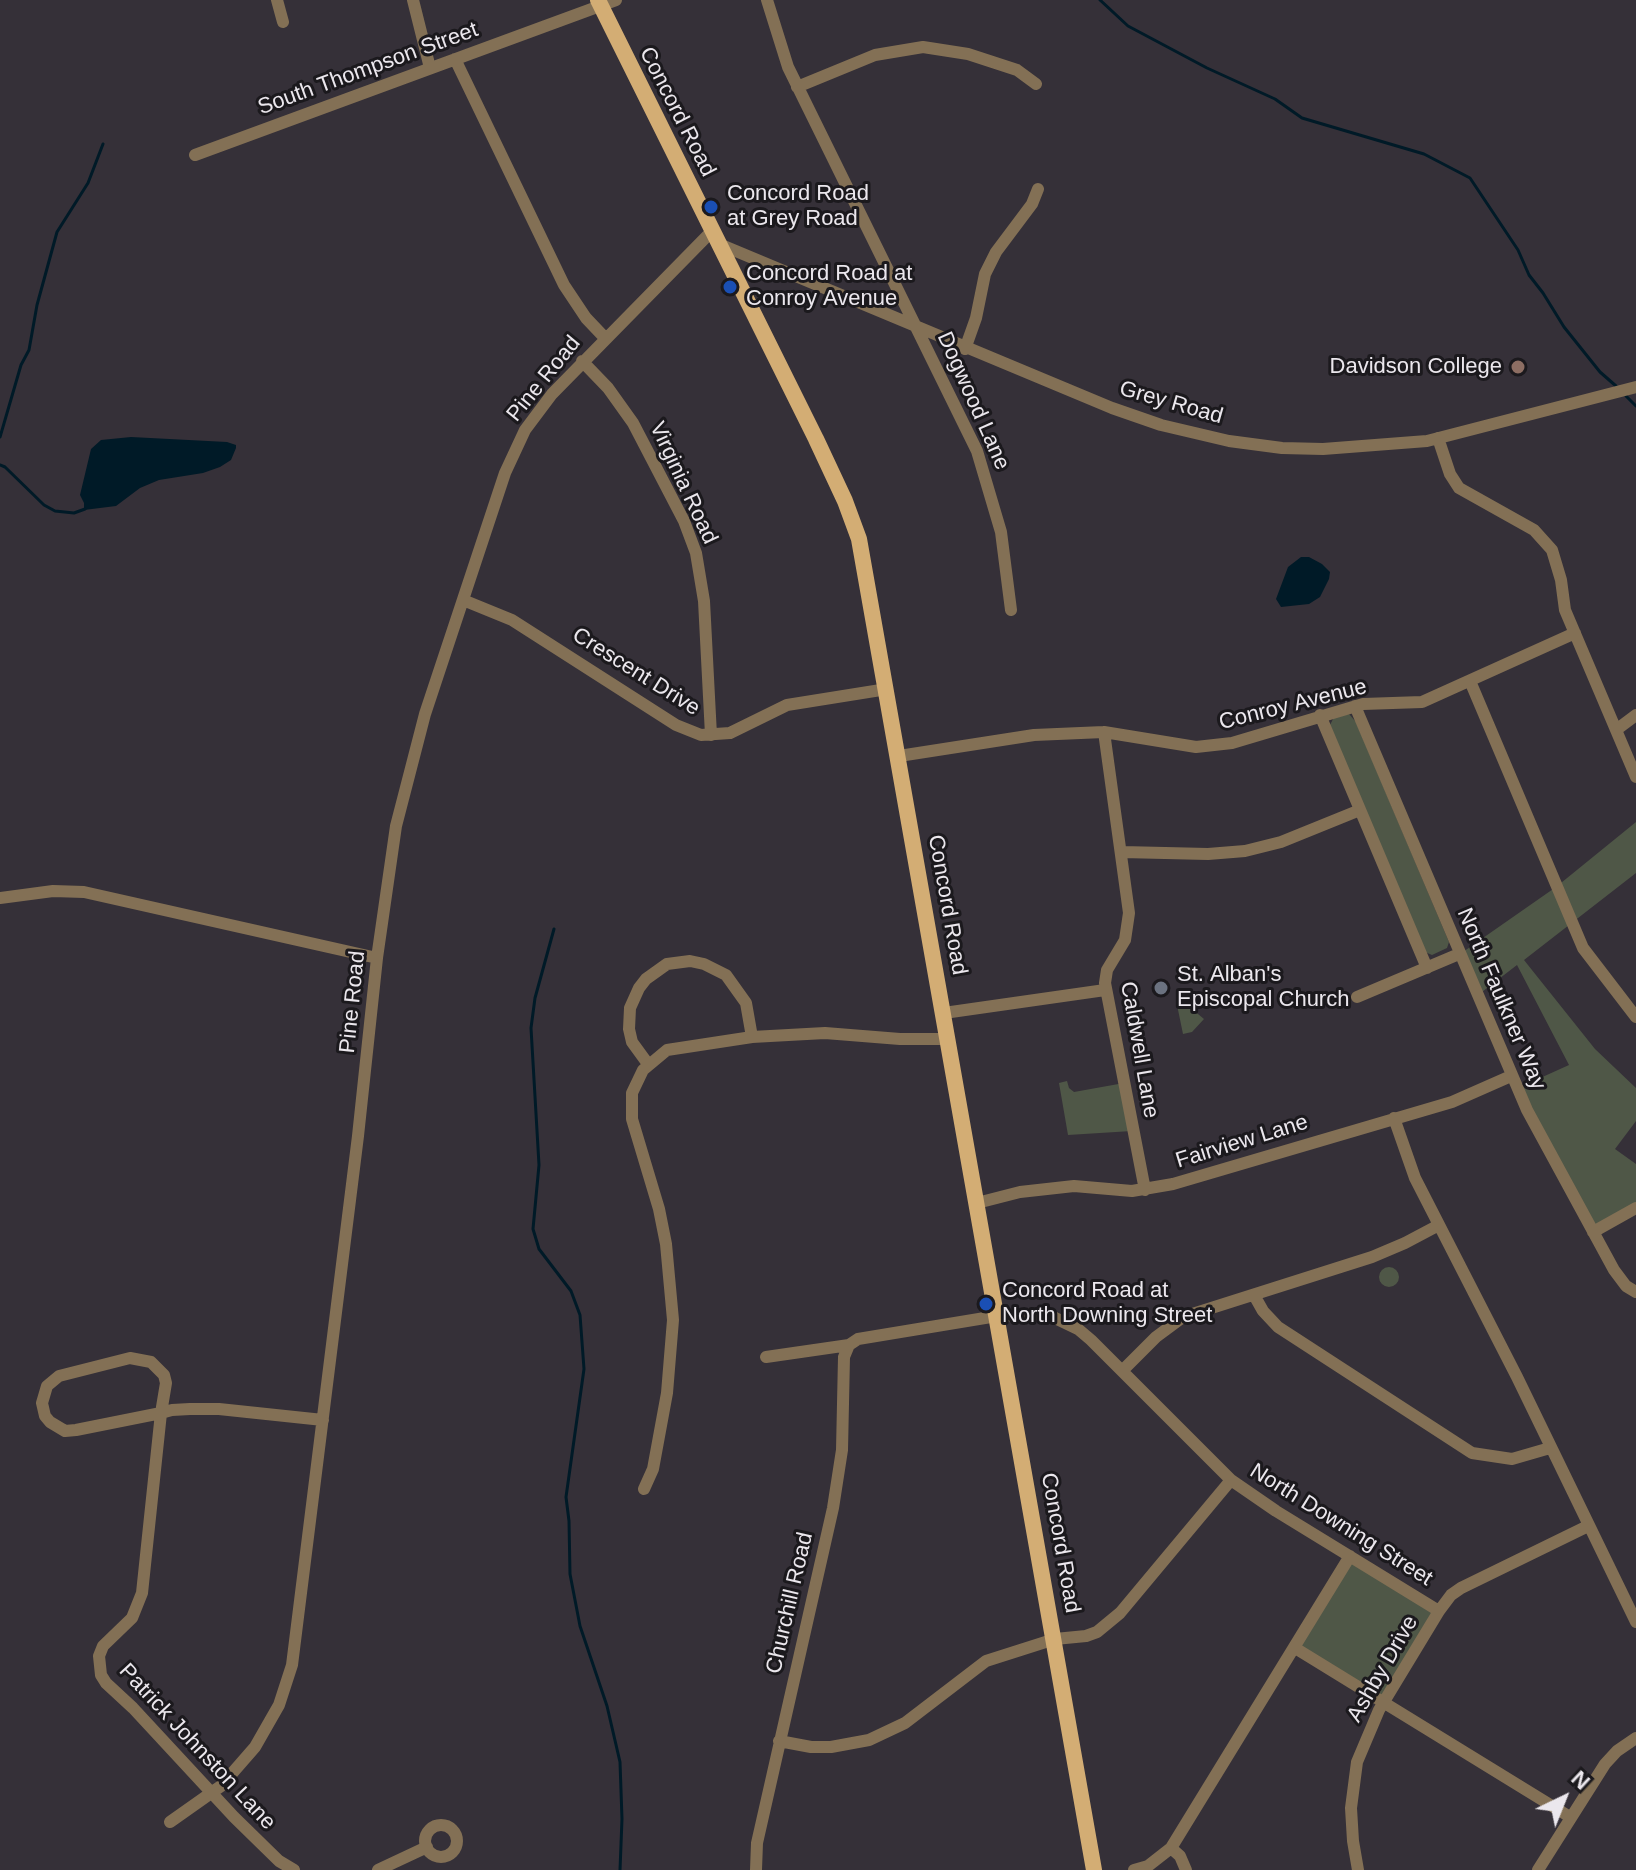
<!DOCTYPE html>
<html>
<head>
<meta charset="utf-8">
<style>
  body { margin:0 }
  #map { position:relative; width:1636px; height:1870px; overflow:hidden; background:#353038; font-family:Helvetica,sans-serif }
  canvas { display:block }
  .north { position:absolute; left:1524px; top:1758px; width:80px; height:80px; -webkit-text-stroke:6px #1b191d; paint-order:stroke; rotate:43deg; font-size:22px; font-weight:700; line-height:32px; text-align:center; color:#ebe7ed }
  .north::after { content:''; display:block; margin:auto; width:28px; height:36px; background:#ebe7ed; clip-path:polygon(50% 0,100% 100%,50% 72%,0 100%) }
</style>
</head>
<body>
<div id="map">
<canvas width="1636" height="1870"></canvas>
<div class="north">N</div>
</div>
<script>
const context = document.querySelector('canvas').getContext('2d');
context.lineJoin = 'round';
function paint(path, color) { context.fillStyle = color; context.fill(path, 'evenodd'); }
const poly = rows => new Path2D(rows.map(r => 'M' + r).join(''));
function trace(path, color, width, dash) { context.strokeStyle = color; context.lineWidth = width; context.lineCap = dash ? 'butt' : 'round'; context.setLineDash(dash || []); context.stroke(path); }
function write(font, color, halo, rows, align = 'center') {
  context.font = font + ' Helvetica,sans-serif'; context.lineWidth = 6; context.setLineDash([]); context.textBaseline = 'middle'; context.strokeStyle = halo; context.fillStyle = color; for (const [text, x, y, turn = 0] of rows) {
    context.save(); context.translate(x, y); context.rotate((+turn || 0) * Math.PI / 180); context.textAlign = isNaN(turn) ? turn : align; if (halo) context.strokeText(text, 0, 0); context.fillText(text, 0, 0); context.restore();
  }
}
paint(poly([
  [1349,714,1356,722,1449,942,1447,948,1432,955,1425,952,1329,727,1334,717],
  [1636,822,1636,873,1524,960,1595,1049,1636,1088,1636,1121,1615,1149,1636,1164,1636,1207,1594,1231,1518,1088,1569,1065,1517,965,1478,995,1460,954,1556,887],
  [1190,997,1192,1009,1204,1019,1192,1032,1183,1034,1176,1000],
  [1067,1081,1069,1088,1074,1092,1124,1083,1132,1131,1068,1135,1059,1083],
  '1379 1277a10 10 0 1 1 20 0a10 10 0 1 1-20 0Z',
  [1351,1558,1437,1611,1383,1701,1297,1648]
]), '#4f5747');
paint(poly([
  [131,437,227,442,236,445,236,448,231,460,220,467,203,473,159,480,140,488,116,506,84,510,84,503,80,495,91,449,101,440],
  [1301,557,1309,557,1322,564,1330,572,1329,579,1320,597,1309,604,1281,607,1276,599,1288,567]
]), '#001a27');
trace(poly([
  [1100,0,1128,26,1207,68,1275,99,1302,118,1424,154,1470,178,1518,250,1529,275,1543,293,1564,327,1600,372,1616,386],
  [1626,396,1636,406],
  [0,437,21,365,29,350,37,305,57,232,88,183,103,144],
  [0,465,5,467,44,505,55,511,74,513,85,509],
  [554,929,535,998,531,1028,539,1165,533,1229,539,1249,571,1291,580,1315,584,1369,566,1497,569,1521,570,1574,580,1626,607,1706,620,1762,622,1819,620,1870]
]), '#001a27', 3);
trace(poly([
  [277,0,283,22],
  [413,0,430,68],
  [767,0,788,67,977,451,1001,532,1011,610],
  [455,59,564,285,586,318,605,338],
  [797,87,875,55,923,47,968,54,1017,70,1036,84],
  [195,155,616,0],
  [719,244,1112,408,1161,425,1229,441,1282,448,1323,449,1427,441,1636,387],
  [965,349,976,318,985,274,996,252,1032,204,1038,189],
  [582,361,608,388,633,423,684,521,696,553,704,601,711,735],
  [1438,438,1450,474,1459,488,1534,530,1552,550,1561,580,1565,610,1636,777],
  [463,600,512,620,676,725,701,735,730,733,787,705,887,689],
  [1470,681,1583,948,1636,1017],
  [1355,706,1527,1110,1614,1270,1626,1286,1636,1292],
  [1320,715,1427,968],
  [1616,730,1636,715],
  [1104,732,1129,913,1125,940,1107,970,1105,983,1145,1190],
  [899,756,1034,735,1104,732,1196,747,1232,743,1363,704,1422,702,1575,633],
  [1122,852,1208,854,1245,851,1281,842,1360,810],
  [0,898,53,891,84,892,377,958],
  [1357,997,1459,954],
  [944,1013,1105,990],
  [648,1064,632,1042,629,1029,630,1008,639,988,646,979,667,964,690,961,704,964,726,975,746,1003,752,1037],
  [1394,1118,1415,1178,1517,1377,1636,1622],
  [977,1203,1020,1192,1074,1186,1132,1191,1173,1184,1452,1102,1511,1076],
  [1593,1232,1636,1208],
  [1254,1295,1263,1311,1278,1327,1472,1453,1512,1459,1550,1448],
  [766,1357,849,1345,858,1339,997,1316,1040,1314,1053,1317,1078,1329,1091,1340,1231,1480,1276,1511,1439,1611],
  [1122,1371,1156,1337,1183,1317,1372,1257,1405,1243,1439,1225],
  [644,1489,653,1469,667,1393,673,1320,666,1244,659,1209,632,1119,632,1093,643,1070,667,1050,752,1037,825,1033,900,1039,948,1039],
  [1295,1648,1570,1817],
  [779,1741,811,1747,831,1747,869,1740,905,1723,986,1661,1055,1639,1086,1636,1097,1632,1120,1613,1231,1480],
  [170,1822,221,1786,255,1747,279,1705,292,1665,358,1136,377,958,396,826,425,714,505,473,525,430,552,394,712,231],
  '425 1841a16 16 0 1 1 32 0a16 16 0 1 1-32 0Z',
  [1171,1848,1180,1856,1186,1870],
  [294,1870,279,1861,234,1817,133,1708,106,1683,101,1675,99,1656,103,1646,132,1618,142,1593,161,1413,166,1383,164,1375,151,1362,130,1358,59,1376,47,1386,42,1403,45,1416,50,1422,65,1431,76,1430,161,1413,172,1410,190,1409,219,1409,323,1420],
  [378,1870,427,1847],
  [756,1870,757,1843,833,1508,842,1450,844,1357,849,1345],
  [1134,1870,1148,1866,1171,1848,1350,1556],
  [1358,1870,1353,1841,1351,1808,1357,1762,1379,1710,1439,1611,1451,1595,1461,1588,1588,1526],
  [1538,1870,1605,1764,1617,1751,1636,1738]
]), '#837055', 12);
trace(poly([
  [598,0,816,439,845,501,859,539,1094,1870]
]), '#d3ad74', 16);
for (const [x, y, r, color] of [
  [711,207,8,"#1a4fb4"],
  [730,287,8,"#1a4fb4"],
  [1518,367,8,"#8d6e63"],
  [1161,988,8,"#6b7280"],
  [986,1304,8,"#1a4fb4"]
]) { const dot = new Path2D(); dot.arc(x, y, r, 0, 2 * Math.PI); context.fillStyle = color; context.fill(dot); trace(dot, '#1b191d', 3); }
write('22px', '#ebe7ed', '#1b191d', [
  ["South Thompson Street",368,69,-20],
  ["Concord Road",677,112,63],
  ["Pine Road",544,379,-51],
  ["Dogwood Lane",973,401,66],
  ["Grey Road",1171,403,16],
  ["Virginia Road",683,483,65],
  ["Crescent Drive",636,672,32],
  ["Conroy Avenue",1293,705,-14],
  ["Concord Road",947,905,80],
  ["North Faulkner Way",1501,999,67],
  ["Pine Road",353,1002,-84],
  ["Caldwell Lane",1139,1050,80],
  ["Fairview Lane",1242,1142,-17],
  ["North Downing Street",1341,1525,32],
  ["Concord Road",1060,1543,80],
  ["Churchill Road",790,1603,-77],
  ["Ashby Drive",1383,1669,-60],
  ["Patrick Johnston Lane",197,1747,47]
]);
write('22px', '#ebe7ed', '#1b191d', [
  ["Concord Road",727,194],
  ["at Grey Road",727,219],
  ["Concord Road at",746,274],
  ["Conroy Avenue",746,299],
  ["Davidson College",1502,367,"right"],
  ["St. Alban's",1177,975],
  ["Episcopal Church",1177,1000],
  ["Concord Road at",1002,1291],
  ["North Downing Street",1002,1316]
], 'left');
</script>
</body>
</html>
